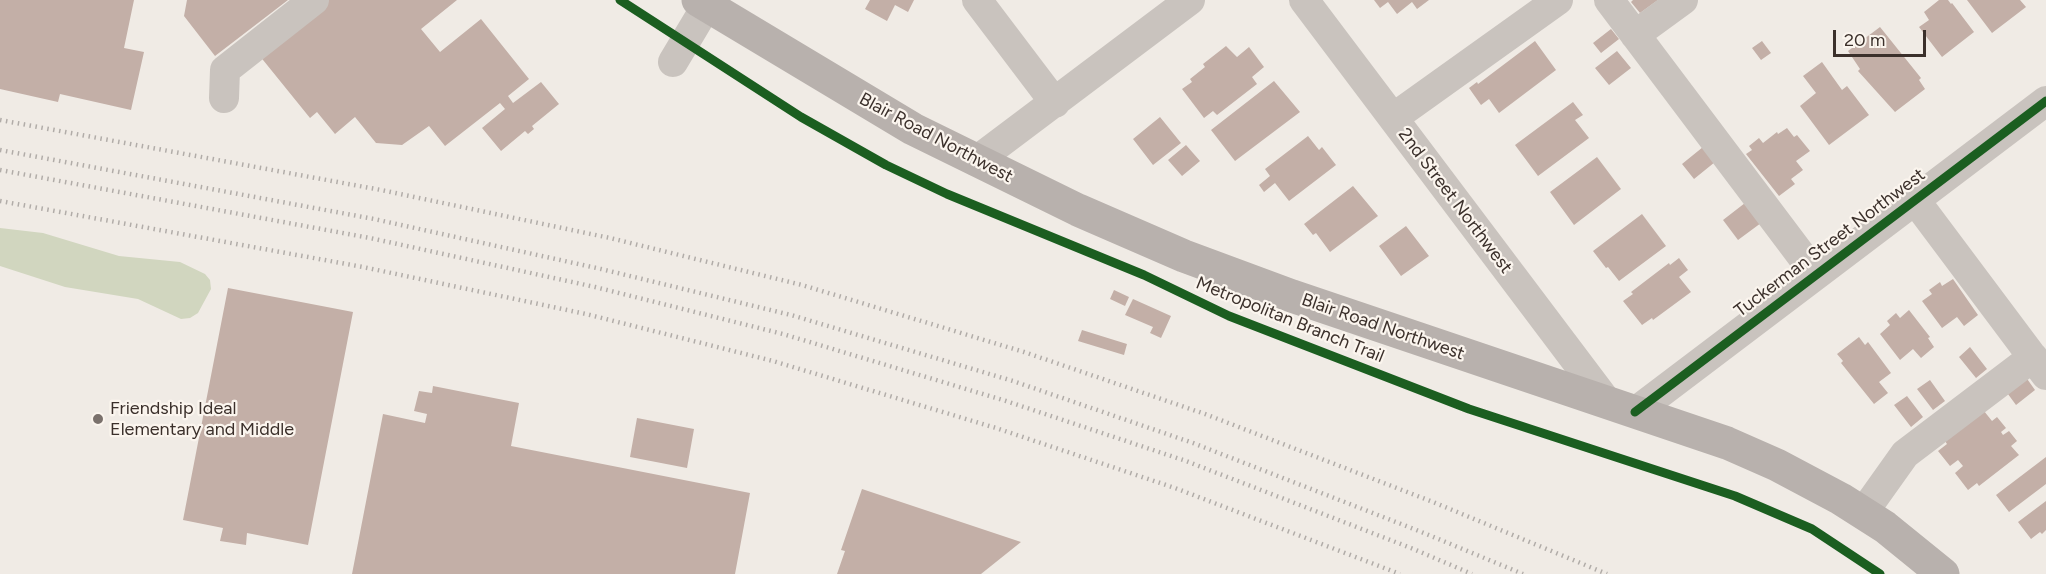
<!DOCTYPE html>
<html>
<head>
<meta charset="utf-8">
<style>
  body { margin:0 }
  #map { position:relative; width:2046px; height:574px; overflow:hidden; background:#f0ebe5; font-family:Figtree,sans-serif }
  canvas { display:block }
  .scale { position:absolute; left:1833px; top:30px; width:93px; height:27px; box-sizing:border-box; border:3px solid #3b302b; border-top:0; padding-left:8px; font-size:18px; line-height:21px; white-space:nowrap; color:#3b302b; -webkit-text-stroke:4px #fbf5ee; paint-order:stroke }
</style>
</head>
<body>
<div id="map">
<canvas width="2046" height="574"></canvas>
<div class="scale">20 m</div>
</div>
<script>
const context = document.querySelector('canvas').getContext('2d');
context.lineJoin = 'round';
function paint(path, color) { context.fillStyle = color; context.fill(path, 'evenodd'); }
const poly = rows => new Path2D(rows.map(r => 'M' + r).join(''));
function trace(path, color, width, dash) { context.strokeStyle = color; context.lineWidth = width; context.lineCap = dash ? 'butt' : 'round'; context.setLineDash(dash || []); context.stroke(path); }
function write(font, color, halo, rows, align = 'center') {
  context.font = font + ' Figtree,sans-serif'; context.lineWidth = 4.5; context.setLineDash([]); context.textBaseline = 'middle'; context.strokeStyle = halo; context.fillStyle = color; for (const [text, x, y, turn = 0] of rows) {
    context.save(); context.translate(x, y); context.rotate((+turn || 0) * Math.PI / 180); context.textAlign = isNaN(turn) ? turn : align; if (halo) context.strokeText(text, 0, 0); context.fillText(text, 0, 0); context.restore();
  }
}
paint(poly([
  [0,228,43,233,119,256,180,262,205,274,210,280,211,289,198,313,190,318,181,319,138,299,65,287,0,266]
]), '#d1d6bf');
paint(poly([
  [0,0,134,0,124,48,144,52,131,110,60,94,58,102,0,89],
  [187,0,288,0,215,56,184,16],
  [327,0,457,0,421,29,440,52,481,19,529,79,508,96,513,103,541,82,559,104,532,126,534,129,528,134,525,131,501,151,482,128,505,109,500,103,445,146,429,126,402,145,376,143,355,117,335,134,317,112,310,118,259,55],
  [870,0,914,0,908,12,895,5,887,21,865,9],
  [1374,0,1429,0,1417,9,1412,2,1397,14,1388,2,1380,8],
  [1633,0,1658,0,1640,13,1631,2],
  [1939,0,1948,0,1951,4,1952,3,1974,32,1942,57,1919,27,1929,20,1924,12],
  [1967,0,2020,0,2026,7,1992,33],
  [1880,27,1921,78,1919,80,1925,89,1895,112,1858,71,1860,69,1848,51],
  [1611,29,1619,39,1601,53,1593,43],
  [1535,41,1556,70,1499,113,1489,99,1481,105,1469,88,1477,82,1478,84],
  [1762,41,1771,53,1761,60,1752,48],
  [1226,46,1237,57,1249,47,1264,67,1252,77,1257,84,1217,115,1213,111,1204,118,1182,89,1192,82,1190,79,1205,67,1203,64],
  [1617,51,1631,68,1609,85,1595,68],
  [1822,62,1842,90,1847,86,1869,115,1829,145,1800,106,1816,93,1803,76],
  [1274,81,1300,112,1235,161,1211,130],
  [1573,102,1583,115,1575,120,1589,138,1538,176,1515,145],
  [1160,117,1181,143,1153,165,1133,139],
  [1787,128,1794,137,1797,135,1810,151,1796,161,1803,170,1791,179,1795,184,1779,196,1746,154,1752,150,1749,146,1759,138,1763,143,1777,132,1778,134],
  [1308,136,1319,150,1322,147,1336,165,1289,201,1275,183,1264,192,1259,185,1270,176,1265,169],
  [1186,145,1200,161,1182,176,1168,160],
  [1703,147,1715,162,1694,179,1682,164],
  [1597,157,1621,189,1574,225,1550,192],
  [1353,186,1378,216,1330,252,1316,233,1313,235,1304,224],
  [1745,203,1761,223,1738,240,1723,220],
  [1642,214,1666,246,1619,281,1608,267,1606,268,1593,251],
  [1406,226,1429,256,1401,276,1379,246],
  [1679,258,1688,270,1679,277,1691,292,1653,320,1652,318,1642,325,1623,301,1633,294,1631,292,1669,263,1670,265],
  [1953,279,1978,315,1964,326,1957,317,1942,328,1922,301,1932,294,1929,290,1940,282,1942,286],
  [228,288,353,312,308,545,247,533,246,545,220,541,223,528,183,520],
  [1114,290,1129,297,1125,306,1110,299],
  [1133,299,1171,316,1161,338,1150,333,1153,327,1125,315],
  [1909,310,1930,337,1928,338,1934,347,1921,358,1913,349,1900,360,1880,334,1890,325,1887,321,1896,313,1900,318],
  [1082,330,1127,344,1124,355,1078,341],
  [1859,337,1865,345,1868,342,1891,373,1879,382,1888,393,1874,404,1841,363,1843,361,1837,354],
  [1970,347,1987,369,1976,378,1959,357],
  [2025,376,2035,390,2016,405,2005,390],
  [1930,380,1945,401,1933,410,1917,389],
  [433,386,519,403,511,446,750,493,735,574,352,574,383,414,425,423,427,414,414,411,419,391,432,393],
  [1907,396,1923,417,1911,427,1894,405],
  [1984,411,1992,421,1997,417,2006,428,2001,432,2003,435,2009,431,2017,441,2011,446,2019,455,1979,486,1977,483,1968,490,1955,473,1963,466,1958,460,1950,466,1938,451,1947,444,1945,441],
  [637,418,694,429,687,468,630,457],
  [2046,457,2046,484,2009,512,1996,495],
  [862,489,1021,542,981,574,837,574,845,551,841,550],
  [2046,501,2046,530,2042,534,2040,532,2031,539,2018,522]
]), '#c3afa7');
trace(poly([
  [977,0,1055,103],
  [1304,0,1607,402],
  [1609,0,1816,275],
  [1635,35,1683,0],
  [673,62,707,5],
  [224,98,225,70,314,0],
  [1393,118,1558,0],
  [976,161,1190,0],
  [1915,200,2046,375],
  [1635,412,2046,101],
  [1863,513,1905,454,2033,357]
]), '#c9c3be', 30);
trace(poly([
  [698,0,913,129,1078,210,1184,256,1292,296,1727,443,1777,465,1841,499,1885,527,1943,574]
]), '#b8b1ad', 33);
trace(poly([
  [0,120,381,190,610,238,802,285,1024,352,1205,414,1433,502,1607,574],
  [0,150,374,219,601,269,791,315,1013,381,1193,443,1419,531,1523,574],
  [0,170,370,238,595,287,783,334,1006,401,1186,461,1411,548,1472,574],
  [0,201,363,267,586,314,773,361,996,428,1175,488,1400,574]
]), '#b1aca8', 4.5, [1.5, 4.5]);
trace(poly([
  [620,0,801,117,886,165,947,194,1144,275,1229,316,1469,409,1735,496,1812,529,1880,574],
  [1635,412,2046,101]
]), '#1b5e20', 9);
for (const [x, y, r, color] of [
  [98,419,6,"#7a716c"]
]) { const dot = new Path2D(); dot.arc(x, y, r, 0, 2 * Math.PI); context.fillStyle = color; context.fill(dot); trace(dot, '#fbf5ee', 2); }
write('18px', '#3b302b', '#fbf5ee', [
  ["Blair Road Northwest",936,138,28],
  ["2nd Street Northwest",1455,201,53],
  ["Tuckerman Street Northwest",1830,243,-37],
  ["Metropolitan Branch Trail",1290,320,22],
  ["Blair Road Northwest",1383,327,19]
]);
write('18px', '#3b302b', '#fbf5ee', [
  ["Friendship Ideal",110,409],
  ["Elementary and Middle",110,430]
], 'left');
</script>
</body>
</html>
